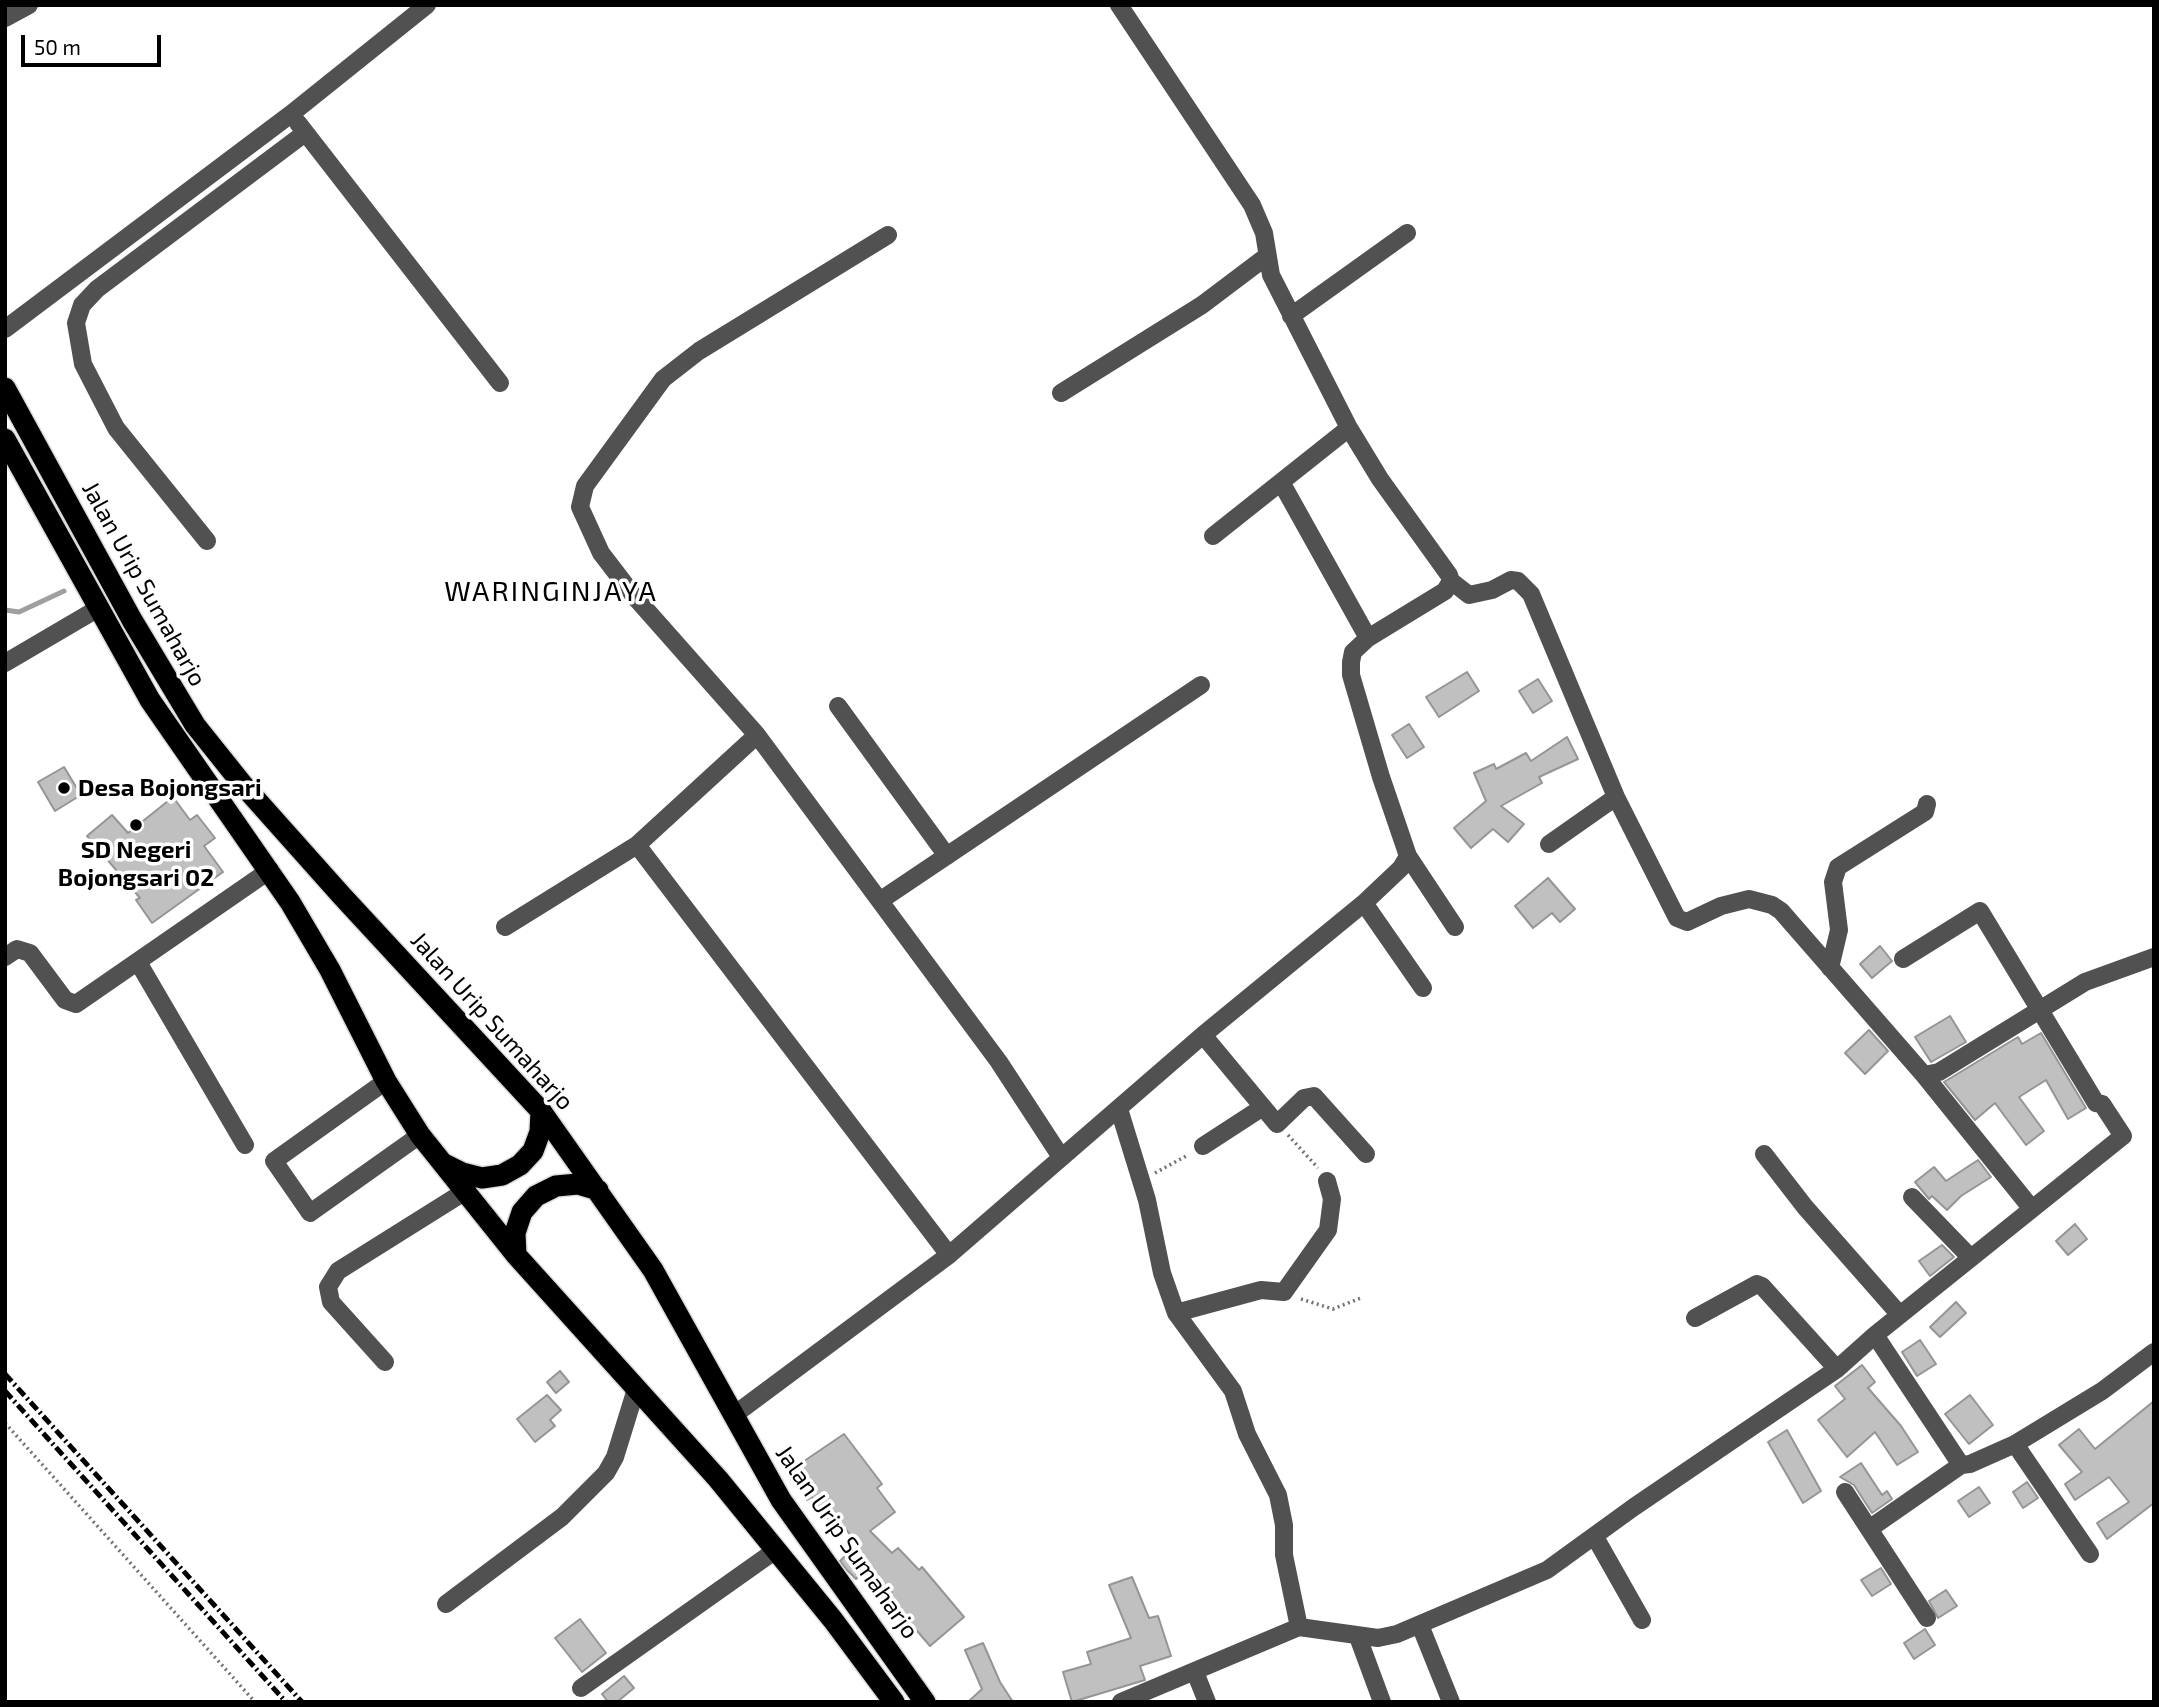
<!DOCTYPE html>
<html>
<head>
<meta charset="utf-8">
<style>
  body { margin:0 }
  #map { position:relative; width:2159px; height:1707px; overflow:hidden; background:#fff; font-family:"Exo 2",sans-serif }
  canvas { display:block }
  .frame { position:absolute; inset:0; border:7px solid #000; pointer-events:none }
  .scale { position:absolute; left:21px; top:35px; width:140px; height:32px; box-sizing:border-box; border:4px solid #000; border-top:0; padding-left:9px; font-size:21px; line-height:24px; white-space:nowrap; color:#000; -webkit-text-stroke:5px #fff; paint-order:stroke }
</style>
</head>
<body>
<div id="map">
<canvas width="2159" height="1707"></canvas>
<div class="frame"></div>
<div class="scale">50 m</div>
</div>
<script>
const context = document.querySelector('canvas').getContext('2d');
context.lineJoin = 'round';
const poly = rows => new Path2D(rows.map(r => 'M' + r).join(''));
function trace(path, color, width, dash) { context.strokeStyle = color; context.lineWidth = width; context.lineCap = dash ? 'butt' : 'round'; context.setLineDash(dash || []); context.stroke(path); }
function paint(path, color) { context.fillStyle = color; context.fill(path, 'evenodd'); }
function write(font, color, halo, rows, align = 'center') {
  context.font = font + ' "Exo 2",sans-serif'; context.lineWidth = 7; context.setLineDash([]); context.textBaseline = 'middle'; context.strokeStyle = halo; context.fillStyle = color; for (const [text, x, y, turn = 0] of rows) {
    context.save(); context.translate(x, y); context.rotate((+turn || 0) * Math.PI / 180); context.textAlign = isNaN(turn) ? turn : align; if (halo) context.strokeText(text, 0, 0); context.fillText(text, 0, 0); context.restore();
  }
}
trace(poly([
  [5,610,19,612,64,591]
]), '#9f9f9f', 5);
const building = poly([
  [1467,672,1479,691,1439,717,1426,697,1467,672],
  [1538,679,1552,701,1533,713,1519,691,1538,679],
  [1409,724,1424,747,1407,758,1392,735,1409,724],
  [1567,737,1578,759,1539,777,1542,783,1501,806,1524,824,1508,842,1493,829,1471,848,1454,828,1486,801,1474,773,1494,764,1496,769,1526,753,1531,761,1567,737],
  [64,767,81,795,55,811,38,782,64,767],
  [173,797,190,820,197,815,215,838,204,846,223,872,152,923,136,900,140,898,87,836,112,815,128,833,173,797],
  [1548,878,1575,909,1560,922,1552,913,1533,928,1515,906,1548,878],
  [1880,946,1892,961,1872,978,1860,964,1880,946],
  [1950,1016,1966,1042,1931,1062,1915,1037,1950,1016],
  [1869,1030,1888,1051,1865,1074,1845,1053,1869,1030],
  [2041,1033,2086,1108,2068,1119,2046,1080,2019,1097,2044,1131,2026,1145,1995,1103,1975,1120,1944,1082,2018,1037,2022,1044,2041,1033],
  [1978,1160,1991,1177,1961,1196,1947,1210,1932,1196,1929,1199,1915,1182,1934,1167,1946,1181,1978,1160],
  [2075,1224,2087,1239,2068,1255,2056,1241,2075,1224],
  [1942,1245,1954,1257,1930,1276,1919,1261,1942,1245],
  [1956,1302,1966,1313,1940,1337,1930,1327,1956,1302],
  [1920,1340,1936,1364,1917,1376,1902,1352,1920,1340],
  [1862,1365,1875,1382,1868,1388,1901,1426,1918,1452,1897,1465,1875,1432,1847,1457,1818,1420,1845,1399,1835,1386,1862,1365],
  [560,1371,569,1382,556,1393,547,1382,560,1371],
  [547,1395,561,1410,550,1420,555,1426,535,1442,517,1419,547,1395],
  [1970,1395,1993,1425,1969,1444,1945,1414,1970,1395],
  [2154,1401,2154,1503,2107,1539,2097,1523,2129,1502,2109,1477,2075,1500,2065,1484,2082,1472,2059,1445,2079,1429,2095,1449,2154,1401],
  [1787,1430,1821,1491,1803,1503,1768,1442,1787,1430],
  [844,1434,882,1484,877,1488,895,1512,870,1531,892,1553,898,1548,919,1570,922,1567,964,1617,930,1646,887,1596,892,1592,868,1567,856,1579,847,1570,840,1561,857,1544,837,1517,830,1522,812,1497,807,1500,788,1472,844,1434],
  [1861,1463,1882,1495,1887,1491,1892,1499,1872,1513,1854,1485,1840,1477,1861,1463],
  [2027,1482,2038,1498,2023,1508,2013,1492,2027,1482],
  [1979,1487,1990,1503,1969,1517,1958,1501,1979,1487],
  [1881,1568,1891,1584,1872,1596,1861,1580,1881,1568],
  [1132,1577,1149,1618,1158,1616,1171,1656,1140,1666,1145,1680,1072,1702,1063,1672,1091,1664,1087,1652,1131,1638,1109,1585,1132,1577],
  [1946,1590,1957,1606,1938,1618,1929,1601,1946,1590],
  [580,1619,606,1653,582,1672,555,1638,580,1619],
  [1925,1629,1935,1645,1914,1659,1904,1643,1925,1629],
  [983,1643,1000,1682,1013,1702,968,1702,982,1689,965,1650,983,1643],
  [624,1676,634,1688,617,1702,608,1702,602,1694,624,1676]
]);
paint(building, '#c0c0c0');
trace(building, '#959595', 2);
const highway = poly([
  [5,388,132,620,195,725,243,785,342,896,541,1111,653,1270,781,1500,925,1702],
  [5,439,150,700,290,902,330,970,386,1081,420,1135,516,1255,718,1479,833,1620,894,1702],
  [444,1164,462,1173,482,1178,502,1175,520,1165,533,1151,540,1132,541,1111],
  [516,1255,515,1233,522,1212,536,1196,556,1186,578,1184,598,1190]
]);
trace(highway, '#dbdbdb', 24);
trace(poly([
  [1288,1135,1318,1168],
  [1155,1173,1188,1155],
  [1301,1299,1333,1309,1361,1298],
  [5,1423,255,1702]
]), '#737373', 3.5, [2, 3.5]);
trace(poly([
  [5,18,29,5],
  [298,123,500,383],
  [888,235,699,351,663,379,585,486,580,507,601,553,634,596,757,735,999,1062,1061,1157],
  [1291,316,1407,233],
  [5,329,291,114,427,5],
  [1061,393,1202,305,1267,256],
  [1281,482,1368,638],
  [1213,536,1349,428],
  [207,541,116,428,83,364,76,323,82,305,97,289,305,133],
  [1451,581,1469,595,1492,590,1511,580,1518,581,1531,594,1616,797,1677,918,1687,922,1721,906,1749,899,1772,905,1781,911,1924,1075,2032,1209],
  [5,663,97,609],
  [838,706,947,856],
  [1549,844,1616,797],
  [637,845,949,1255],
  [1408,856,1455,927],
  [881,900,1201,685],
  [1364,903,1423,988],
  [505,927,637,845,757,735],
  [5,957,17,949,30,953,65,1000,76,1004,270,870],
  [138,962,245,1145],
  [1830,968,1839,930,1833,882,1838,867,1925,812,1927,804],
  [1203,1035,1277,1124,1304,1098,1314,1096,1366,1154],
  [1924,1075,1939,1072,2085,982,2154,957],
  [386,1081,274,1161,310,1213,420,1135],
  [1119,1109,1147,1200,1162,1273,1176,1313,1233,1391,1247,1434,1278,1495,1284,1525,1284,1555,1299,1627],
  [1203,1146,1263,1107],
  [1764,1154,1805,1207,1900,1315],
  [1912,1197,1971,1258],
  [1176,1313,1261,1290,1284,1292,1328,1230,1332,1199,1327,1181],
  [1695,1318,1757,1284,1762,1286,1837,1369],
  [1875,1335,2123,1136,2102,1104,2096,1103,1980,911,1903,959],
  [385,1362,331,1302,328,1287,338,1271,464,1192],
  [734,1415,949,1255,1203,1035,1364,903,1401,868,1408,856,1381,777,1351,675,1351,662,1353,652,1368,638,1445,591,1451,581,1449,575,1380,479,1349,428,1271,275,1264,233,1252,205,1119,5],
  [2015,1444,2090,1554],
  [1845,1492,1927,1618],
  [1869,1529,1961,1465],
  [1595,1537,1642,1620],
  [446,1604,562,1517,606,1473,615,1457,636,1389],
  [1420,1625,1451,1702],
  [1358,1637,1382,1702],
  [1195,1672,1207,1702],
  [581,1688,776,1550],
  [1121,1702,1299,1627,1378,1638,1397,1634,1547,1570,1634,1507,1837,1369,1875,1335,1961,1465,1970,1464,2015,1444,2102,1391,2154,1352]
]), '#515151', 18);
trace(highway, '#000', 21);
trace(poly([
  [5,1374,302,1702],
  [5,1391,286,1702]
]), '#000', 5, [10, 3.5, 2, 3.5]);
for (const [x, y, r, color] of [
  [64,788,7,"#000"],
  [136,825,7,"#000"]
]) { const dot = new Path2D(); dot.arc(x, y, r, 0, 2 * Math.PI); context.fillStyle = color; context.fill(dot); trace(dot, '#fff', 2.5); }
write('24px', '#000', '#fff', [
  ["Jalan Urip Sumaharjo",144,584,61],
  ["Jalan Urip Sumaharjo",492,1021,48],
  ["Jalan Urip Sumaharjo",847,1542,55]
]);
write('bold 24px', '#000', '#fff', [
  ["Desa Bojongsari",78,788],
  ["SD Negeri",136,850,"center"],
  ["Bojongsari 02",136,878,"center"]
], 'left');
context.letterSpacing = '2px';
write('28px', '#000', '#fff', [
  ["WARINGINJAYA",551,592]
]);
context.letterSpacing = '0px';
</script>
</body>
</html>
